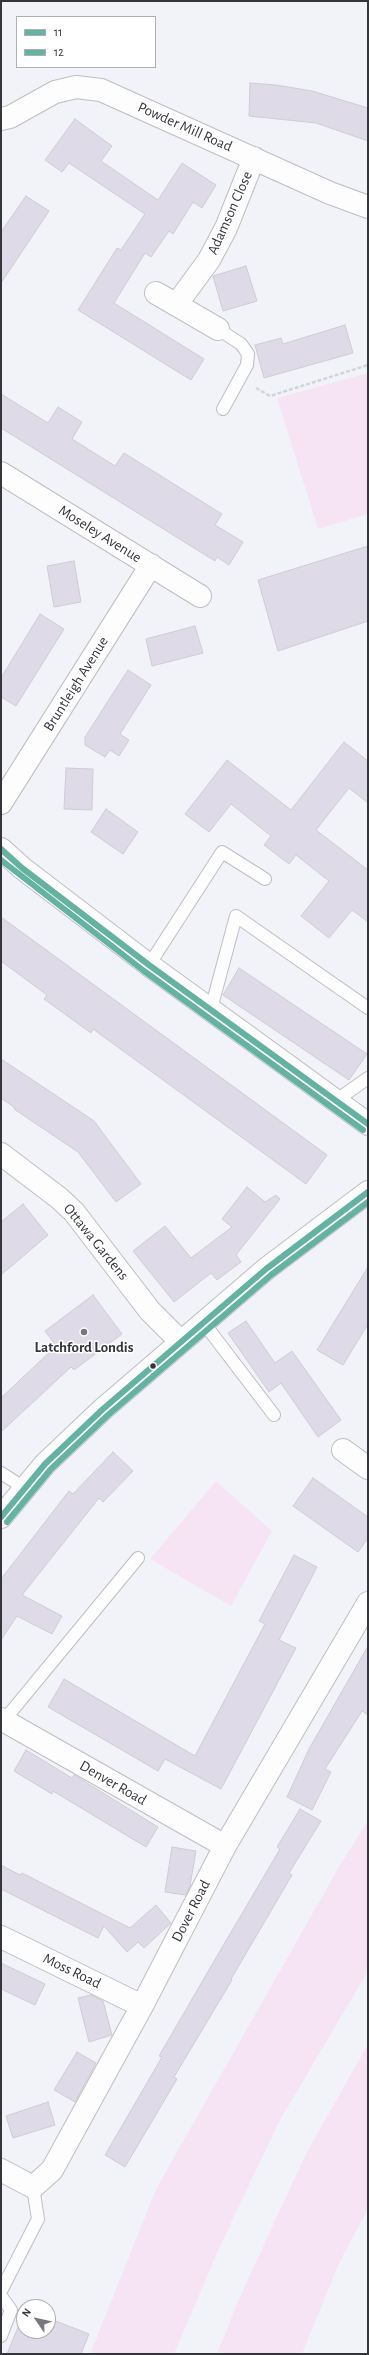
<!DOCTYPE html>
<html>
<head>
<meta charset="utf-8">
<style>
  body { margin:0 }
  #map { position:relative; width:369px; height:2355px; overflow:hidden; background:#f2f3f9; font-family:"Alegreya Sans",sans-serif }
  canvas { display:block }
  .frame { position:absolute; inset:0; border:2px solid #34363c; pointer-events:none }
  .legend { position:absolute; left:16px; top:16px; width:140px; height:52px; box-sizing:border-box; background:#fff; border:1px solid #aeafb1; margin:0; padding:5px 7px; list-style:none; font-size:12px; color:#34363c }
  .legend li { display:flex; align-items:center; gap:8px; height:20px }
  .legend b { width:20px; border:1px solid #aeafb1 }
  .north { position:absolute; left:16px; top:2299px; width:40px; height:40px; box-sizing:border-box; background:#fff; border:1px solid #aeafb1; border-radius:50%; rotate:304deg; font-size:11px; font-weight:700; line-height:16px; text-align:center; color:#34363c }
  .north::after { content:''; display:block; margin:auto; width:14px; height:18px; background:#76787e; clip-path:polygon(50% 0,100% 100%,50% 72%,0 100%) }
</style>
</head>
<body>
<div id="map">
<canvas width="369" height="2355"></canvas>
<div class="frame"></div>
<ul class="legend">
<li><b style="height:5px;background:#64b2a1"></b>11</li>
<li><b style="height:5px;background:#64b2a1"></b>12</li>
</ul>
<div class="north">N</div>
</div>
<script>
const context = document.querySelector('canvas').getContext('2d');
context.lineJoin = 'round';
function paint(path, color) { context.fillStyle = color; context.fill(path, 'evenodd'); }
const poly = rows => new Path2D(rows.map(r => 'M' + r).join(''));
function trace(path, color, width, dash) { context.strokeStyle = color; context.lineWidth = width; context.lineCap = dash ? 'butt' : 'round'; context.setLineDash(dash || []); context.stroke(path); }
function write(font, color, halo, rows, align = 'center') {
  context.font = font + ' "Alegreya Sans",sans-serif'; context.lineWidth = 3; context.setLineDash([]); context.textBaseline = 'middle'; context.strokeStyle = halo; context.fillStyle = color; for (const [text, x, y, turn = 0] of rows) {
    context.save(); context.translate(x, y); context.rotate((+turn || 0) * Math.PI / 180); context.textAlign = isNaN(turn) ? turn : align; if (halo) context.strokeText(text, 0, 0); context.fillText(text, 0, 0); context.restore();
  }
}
paint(poly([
  [368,373,368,514,318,529,277,398],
  [216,1481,272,1531,231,1606,150,1559],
  [368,1821,368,1971,280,2120,221,2244,174,2354,90,2354,156,2189,340,1865],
  [368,2044,368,2209,340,2261,302,2354,217,2354,242,2292,307,2152]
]), '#f6e4f4');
const building = poly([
  [250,83,276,85,312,91,368,108,368,141,316,123,249,116,250,83],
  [75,119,112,146,101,161,158,200,182,163,216,185,202,208,193,202,173,234,169,231,151,257,145,253,114,303,204,359,191,380,78,310,117,248,121,250,145,214,69,163,62,172,45,160,75,119],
  [26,196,49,211,1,283,1,232,26,196],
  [246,266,257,301,223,311,213,276,246,266],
  [345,325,353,353,264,378,255,345,281,338,283,344,345,325],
  [1,394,48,423,58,407,82,422,72,439,115,466,124,453,222,514,215,525,243,542,229,565,217,557,215,561,1,428,1,394],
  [368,546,368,621,278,651,258,580,368,546],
  [74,561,81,602,54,607,47,566,74,561],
  [40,614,64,629,16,706,1,697,1,678,40,614],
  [195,626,203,653,152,666,146,639,195,626],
  [128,670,151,685,120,734,129,740,119,756,110,750,105,757,85,745,85,737,128,670],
  [344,742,368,761,368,803,349,788,316,830,368,870,368,922,352,910,329,938,301,916,329,881,296,855,289,864,264,845,271,836,231,804,209,832,185,814,227,760,291,810,344,742],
  [66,768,93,769,92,810,64,809,66,768],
  [106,809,138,832,123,854,91,832,106,809],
  [1,917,327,1155,306,1184,93,1029,91,1033,44,999,47,995,1,961,1,917],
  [239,968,367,1054,349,1080,223,995,239,968],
  [1,1059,94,1121,141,1184,116,1202,78,1152,14,1109,15,1108,1,1098,1,1059],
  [247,1187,265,1202,276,1195,280,1199,236,1255,241,1262,217,1280,211,1273,174,1302,133,1251,165,1226,191,1258,232,1227,222,1219,247,1187],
  [23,1204,48,1235,1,1275,1,1222,23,1204],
  [368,1267,368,1324,343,1365,317,1350,368,1267],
  [93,1295,122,1334,74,1370,71,1367,1,1432,1,1398,56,1346,45,1331,93,1295],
  [246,1321,275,1363,292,1351,341,1420,318,1437,281,1383,269,1392,228,1333,246,1321],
  [113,1452,133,1471,103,1502,99,1498,22,1595,62,1616,52,1634,17,1616,1,1640,1,1579,69,1491,73,1494,113,1452],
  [313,1478,368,1517,368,1538,358,1552,293,1506,313,1478],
  [294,1555,317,1567,279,1640,296,1648,221,1789,165,1759,158,1771,48,1707,64,1679,195,1756,265,1624,259,1621,294,1555],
  [368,1646,368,1715,362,1711,325,1769,331,1772,312,1810,287,1797,309,1749,368,1646],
  [26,1750,72,1778,74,1775,158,1827,146,1847,53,1791,52,1794,14,1771,26,1750],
  [300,1809,321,1821,289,1873,292,1875,231,1979,232,1980,174,2077,177,2079,125,2167,105,2155,162,2057,159,2056,217,1956,280,1849,277,1847,300,1809],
  [172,1847,196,1851,190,1886,186,1895,165,1892,172,1847],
  [1,1865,20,1875,22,1873,130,1928,156,1905,171,1923,144,1948,138,1942,127,1952,104,1926,98,1938,1,1889,1,1865],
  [1,1963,45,1984,35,2005,1,1989,1,1963],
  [91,1995,103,2001,112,2035,89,2042,78,1998,91,1995],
  [77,2052,96,2063,75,2102,54,2090,77,2052],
  [48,2102,55,2125,13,2138,6,2116,48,2102],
  [24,2313,24,2331,48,2331,48,2318,89,2334,81,2354,7,2354,24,2313]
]);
paint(building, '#dfdae7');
trace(building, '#cdccd2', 1);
const lane = poly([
  [218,329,241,344,248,354,247,365,223,409],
  [149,965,222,852,265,879],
  [211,1009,236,916,368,1008],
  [337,1100,368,1078],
  [203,1322,274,1415],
  [1,1473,25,1488],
  [1,1724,138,1558],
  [1,2291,38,2219,33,2187],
  [1,2296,11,2310,1,2336]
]);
const street = poly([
  [1,119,10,117,55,92,76,87,101,90,330,193,368,207],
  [156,293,218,329],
  [176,305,209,260,226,228,254,158],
  [1,473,200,596],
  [1,803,151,565],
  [1,849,22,868,149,965,368,1124],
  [1,1154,59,1198,74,1212,150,1311,180,1341],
  [343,1450,368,1468],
  [1,1517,45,1464,103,1409,266,1269,368,1192],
  [1,1719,225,1846],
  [1,1937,142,2006],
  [1,2170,33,2187,52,2170,142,2006,225,1846,368,1603]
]);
trace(lane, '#bdbec4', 14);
trace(street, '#bdbec4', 24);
trace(poly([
  [256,388,270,396,368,365]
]), '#d3d4d5', 2.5, [4, 2]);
trace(lane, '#fdfdfe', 12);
trace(street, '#fdfdfe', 22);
trace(poly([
  [1,849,22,868,149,965,368,1124],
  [1,1517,45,1464,103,1409,266,1269,368,1192]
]), '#64b2a1', 6);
trace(poly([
  [1,860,144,971,363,1130],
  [7,1522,51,1469,108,1415,271,1275,368,1202]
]), '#64b2a1', 6);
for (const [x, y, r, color] of [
  [84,1332,4,"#76787e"],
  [153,1366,3.5,"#34363c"]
]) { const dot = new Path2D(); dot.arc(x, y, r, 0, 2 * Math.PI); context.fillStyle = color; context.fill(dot); trace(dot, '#fff', 1.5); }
write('15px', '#34363c', '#fff', [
  ["Powder Mill Road",185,127,24],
  ["Adamson Close",230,213,-66],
  ["Moseley Avenue",100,534,32],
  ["Bruntleigh Avenue",76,684,-58],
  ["Ottawa Gardens",96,1242,51],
  ["Denver Road",113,1783,30],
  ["Dover Road",191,1911,-63],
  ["Moss Road",72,1971,26]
]);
write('bold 15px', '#34363c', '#fff', [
  ["Latchford Londis",84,1347]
]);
</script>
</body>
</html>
